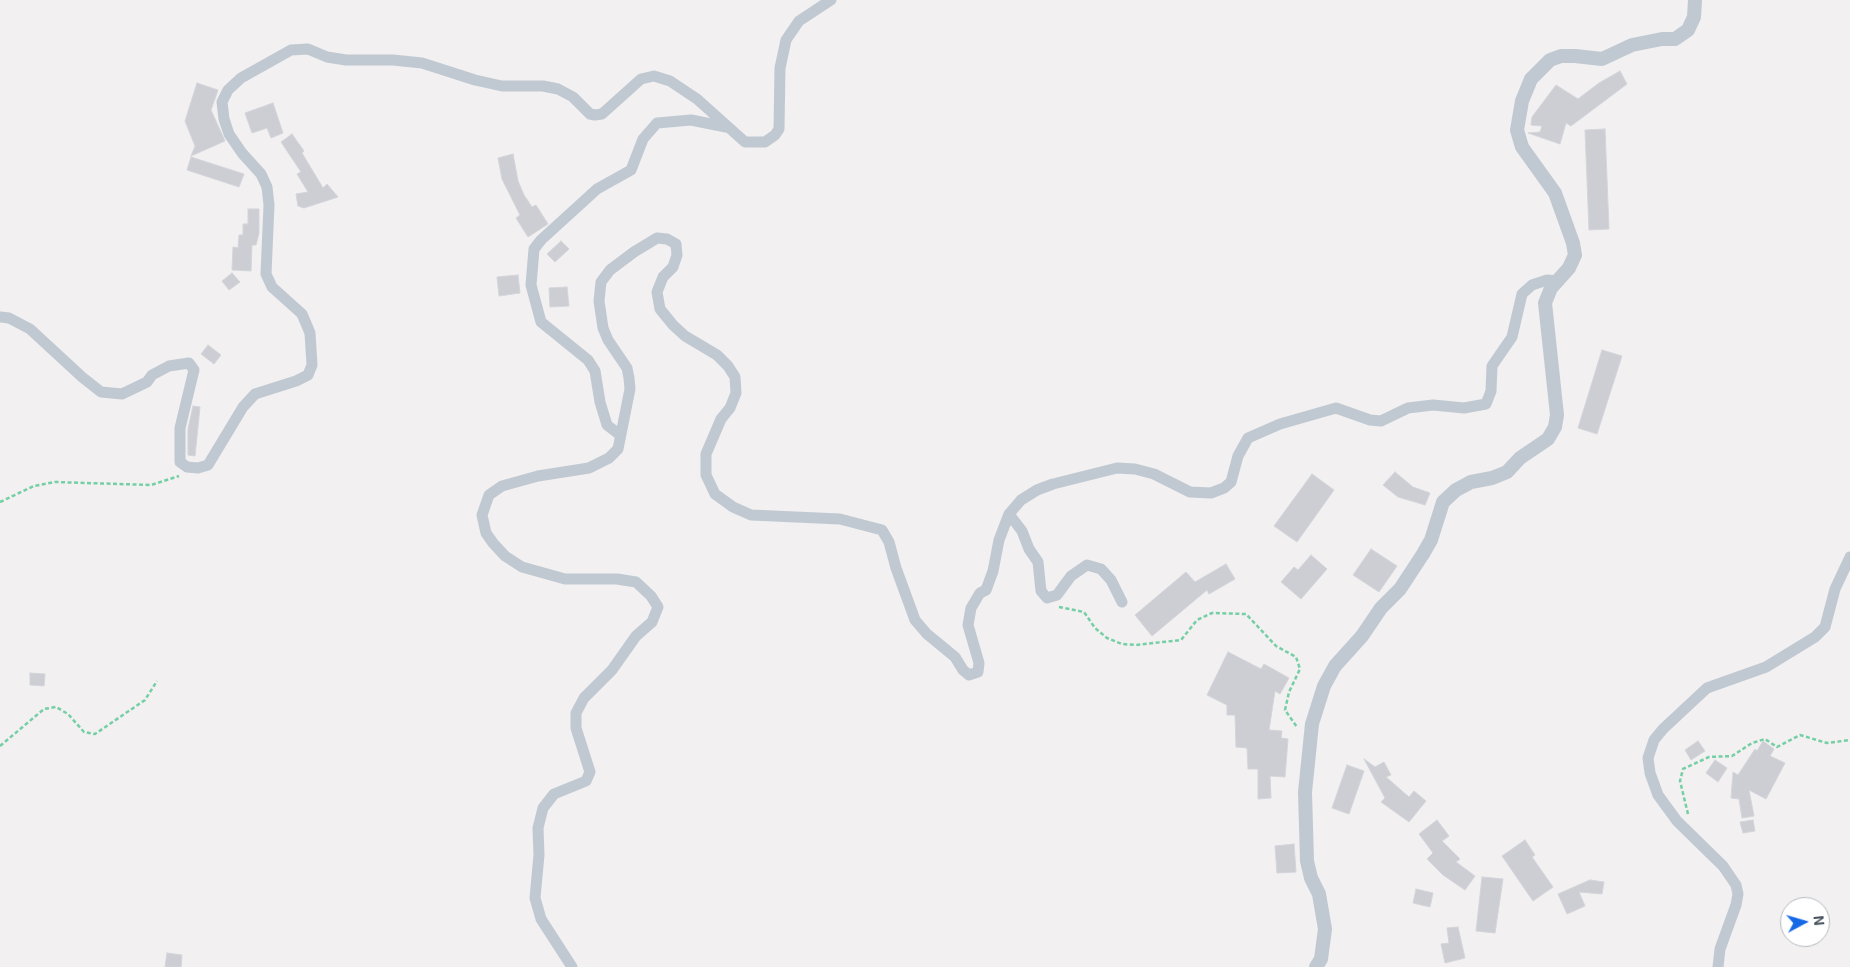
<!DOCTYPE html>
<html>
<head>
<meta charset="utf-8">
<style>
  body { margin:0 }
  #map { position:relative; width:1850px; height:967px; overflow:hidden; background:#f2f0f0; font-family:"Exo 2",sans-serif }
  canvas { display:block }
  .north { position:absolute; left:1780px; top:897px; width:50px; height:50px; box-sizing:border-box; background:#fff; border:1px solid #b5babf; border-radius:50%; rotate:84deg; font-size:14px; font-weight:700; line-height:20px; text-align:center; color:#47525e }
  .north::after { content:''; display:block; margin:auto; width:18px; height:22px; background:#1568e6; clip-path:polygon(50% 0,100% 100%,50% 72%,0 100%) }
</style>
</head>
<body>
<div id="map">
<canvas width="1850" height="967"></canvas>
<div class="north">N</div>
</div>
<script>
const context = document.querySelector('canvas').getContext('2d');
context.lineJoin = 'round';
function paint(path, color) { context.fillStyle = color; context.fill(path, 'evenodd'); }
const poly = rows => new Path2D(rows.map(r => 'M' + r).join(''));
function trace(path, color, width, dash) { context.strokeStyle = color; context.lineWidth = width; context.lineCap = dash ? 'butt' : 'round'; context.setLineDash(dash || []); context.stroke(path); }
const building = poly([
  [1620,71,1627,84,1571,126,1566,123,1560,144,1528,133,1540,132,1542,126,1531,125,1532,117,1556,85,1578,99,1599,83,1620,71],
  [197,83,218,90,211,110,225,141,191,156,195,146,185,121,197,83],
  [273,103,283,133,271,138,267,128,252,133,245,113,273,103],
  [1605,129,1609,229,1589,230,1585,130,1605,129],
  [292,134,304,151,302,153,323,188,327,184,338,197,304,208,298,206,296,194,308,192,297,174,301,172,281,142,292,134],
  [513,154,518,181,524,195,532,207,536,205,548,224,528,237,516,218,520,215,502,179,498,158,513,154],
  [191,157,244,174,239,187,187,170,191,157],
  [248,209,259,209,259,233,256,245,252,245,251,271,232,270,233,247,238,248,239,235,243,235,243,224,248,224,248,209],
  [561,241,569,249,555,262,547,254,561,241],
  [232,273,240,282,229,290,222,281,232,273],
  [518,275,520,293,499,296,497,277,518,275],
  [567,287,569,306,550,307,549,288,567,287],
  [208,345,221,355,214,364,201,354,208,345],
  [1602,350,1622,356,1597,434,1578,428,1602,350],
  [193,406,200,407,195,456,188,455,188,429,193,406],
  [1395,472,1413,487,1430,493,1425,505,1398,497,1383,485,1395,472],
  [1312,474,1334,490,1297,542,1274,526,1312,474],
  [1371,549,1397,566,1379,592,1353,575,1371,549],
  [1311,555,1327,569,1301,599,1281,582,1294,567,1298,570,1311,555],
  [1226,564,1235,579,1209,594,1207,590,1152,636,1135,615,1186,572,1195,582,1226,564],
  [1228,652,1261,669,1264,664,1289,678,1280,694,1275,691,1269,730,1282,731,1281,738,1288,739,1285,777,1270,776,1271,798,1258,799,1258,769,1248,769,1247,748,1236,747,1235,715,1227,715,1227,705,1207,695,1228,652],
  [30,673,45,674,44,686,30,685,30,673],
  [1698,741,1705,751,1691,760,1685,750,1698,741],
  [1763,741,1774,749,1770,756,1785,763,1766,799,1749,790,1754,816,1742,818,1739,799,1731,798,1733,772,1738,775,1755,749,1757,751,1763,741],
  [1364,759,1375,767,1384,762,1391,775,1386,777,1409,797,1414,791,1426,801,1409,822,1381,802,1385,798,1364,759],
  [1715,760,1727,768,1718,782,1706,773,1715,760],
  [1347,765,1364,771,1349,814,1332,808,1347,765],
  [1437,820,1449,836,1442,841,1460,859,1456,862,1475,876,1465,890,1443,875,1427,859,1433,853,1419,834,1437,820],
  [1753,820,1755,831,1743,833,1740,822,1753,820],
  [1525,840,1535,855,1532,857,1553,887,1533,901,1502,856,1525,840],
  [1294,844,1296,872,1277,873,1275,846,1294,844],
  [1482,877,1503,879,1495,933,1476,931,1482,877],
  [1590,880,1604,882,1602,894,1579,892,1585,906,1567,914,1558,894,1590,880],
  [1416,889,1433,893,1430,907,1413,903,1416,889],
  [1458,927,1465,958,1445,963,1441,944,1449,943,1447,928,1458,927],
  [167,953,182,955,181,967,165,967,167,953]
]);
paint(building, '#ccced4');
trace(building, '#d3d5db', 1);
trace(poly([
  [0,502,34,486,55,482,151,485,179,476],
  [1059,607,1084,612,1095,628,1107,638,1122,644,1136,645,1181,640,1197,620,1212,613,1246,614,1276,646,1296,657,1300,669,1289,692,1285,710,1297,727],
  [0,746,44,709,56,707,68,714,84,732,95,734,145,700,157,681],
  [1688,814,1680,781,1683,769,1709,757,1732,756,1752,743,1765,739,1777,747,1800,735,1827,743,1850,740]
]), '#75cfa6', 2.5, [4, 2.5]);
trace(poly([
  [0,317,9,318,30,329,82,377,101,392,122,394,147,382,152,375,169,366,189,363,194,370,180,428,180,462,187,467,198,468,208,465,243,407,255,394,296,381,308,375,312,365,310,333,302,314,272,287,266,274,269,205,267,187,261,174,242,153,229,134,224,119,222,102,228,90,241,78,291,50,308,49,327,57,346,60,393,60,422,63,475,80,502,86,543,86,558,89,573,97,590,114,595,115,602,114,641,79,654,76,670,81,697,99,745,142,765,142,775,135,779,129,780,68,786,40,799,21,831,0],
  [620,435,607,425,600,402,595,371,588,360,541,322,531,285,534,249,541,240,597,189,631,170,643,139,657,123,691,120,726,127],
  [1009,514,1022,531,1029,549,1038,562,1041,591,1047,598,1057,595,1071,576,1087,565,1101,569,1111,580,1122,602],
  [572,967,541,919,535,898,539,855,538,828,543,808,554,794,586,781,590,772,576,728,576,713,584,698,612,670,636,636,652,622,658,607,651,596,636,582,617,579,565,579,522,567,505,556,493,543,486,533,482,515,489,495,502,486,538,476,589,468,609,458,618,449,630,389,629,378,627,368,608,340,603,328,599,301,601,282,610,270,634,252,657,238,667,239,676,244,677,255,673,267,663,277,657,292,660,309,673,325,685,336,717,355,728,366,735,377,736,393,730,408,721,419,706,454,706,475,715,494,733,507,751,515,840,519,882,530,889,542,896,568,915,620,927,634,955,657,963,670,969,675,978,672,979,663,968,625,971,608,980,593,986,590,993,571,999,540,1009,514,1021,500,1037,490,1053,484,1117,468,1135,469,1154,474,1190,492,1211,493,1224,488,1231,482,1238,456,1248,438,1280,424,1336,408,1370,420,1381,421,1408,408,1433,405,1464,408,1486,404,1491,391,1492,366,1512,337,1522,294,1532,285,1547,280,1559,281],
  [1718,967,1720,949,1736,905,1738,894,1736,885,1723,866,1677,821,1658,795,1650,773,1648,758,1654,740,1663,729,1707,688,1766,667,1815,637,1825,627,1835,589,1850,557]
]), '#c0c9d2', 11);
trace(poly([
  [1316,967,1321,959,1325,929,1319,894,1311,878,1307,861,1305,792,1312,724,1324,686,1335,666,1362,636,1381,608,1400,589,1423,554,1431,540,1443,502,1456,490,1471,482,1492,478,1507,472,1520,458,1548,439,1555,427,1557,415,1545,303,1551,288,1569,268,1575,255,1573,243,1555,193,1522,147,1517,130,1522,101,1531,79,1550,60,1561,56,1575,56,1602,59,1632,45,1662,39,1675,39,1688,30,1694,17,1695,0]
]), '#c0c9d2', 14);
</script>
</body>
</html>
